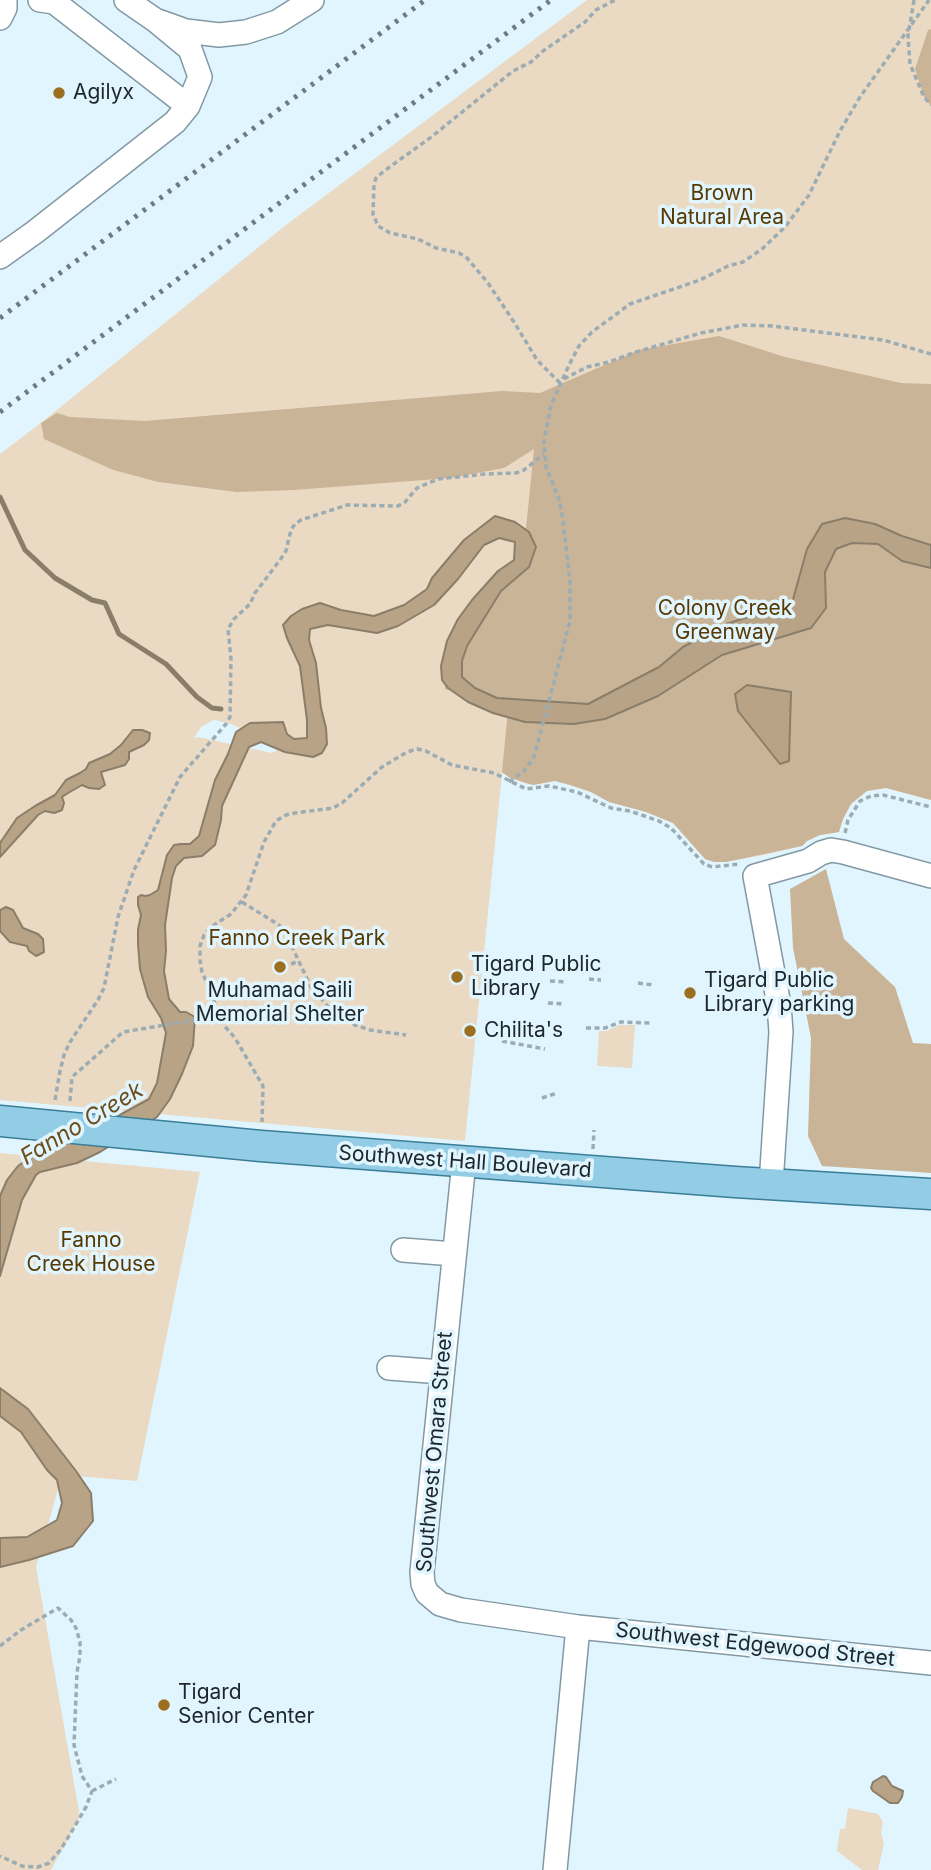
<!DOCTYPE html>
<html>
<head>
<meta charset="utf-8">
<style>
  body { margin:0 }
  canvas { display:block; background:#e1f5fe }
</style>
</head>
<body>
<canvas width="931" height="1870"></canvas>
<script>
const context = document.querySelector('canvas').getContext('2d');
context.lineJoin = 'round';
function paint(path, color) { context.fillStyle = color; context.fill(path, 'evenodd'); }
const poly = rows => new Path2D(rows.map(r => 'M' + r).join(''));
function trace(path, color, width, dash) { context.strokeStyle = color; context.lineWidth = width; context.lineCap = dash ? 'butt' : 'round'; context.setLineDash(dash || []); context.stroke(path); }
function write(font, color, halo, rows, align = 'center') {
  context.font = font + ' Inter,sans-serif'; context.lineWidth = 7; context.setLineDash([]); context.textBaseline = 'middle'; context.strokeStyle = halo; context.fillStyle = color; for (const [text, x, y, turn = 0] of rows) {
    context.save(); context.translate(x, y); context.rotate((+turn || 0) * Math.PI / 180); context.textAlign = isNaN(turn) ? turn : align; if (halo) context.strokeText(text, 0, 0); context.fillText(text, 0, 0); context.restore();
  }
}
paint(poly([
  [587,0,931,0,931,800,886,788,867,791,851,804,843,819,839,832,820,835,807,841,802,846,764,855,726,862,714,862,705,859,673,823,656,816,620,803,609,802,591,792,570,785,555,781,533,785,524,783,502,773,465,1141,0,1100,0,454,42,422,286,225],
  [74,452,236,492,158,482,113,470],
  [214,720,229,723,267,740,285,746,272,753,198,737,194,738,201,727],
  [619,1025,635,1025,632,1068,597,1066,599,1031,607,1031],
  [0,1153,200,1172,137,1481,62,1475,36,1567,80,1817,51,1870,0,1870],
  [848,1808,878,1814,883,1822,881,1833,884,1843,878,1870,862,1870,837,1851,840,1829,845,1829]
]), '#ead9c3');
paint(poly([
  [931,29,931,106,924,97,915,69,928,30],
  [719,336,785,357,901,383,931,384,931,800,886,788,867,791,851,804,843,819,839,832,820,835,807,841,802,846,726,862,714,862,705,859,673,823,646,812,609,802,591,792,570,785,555,781,533,785,510,778,502,772,508,710,445,689,447,653,502,582,522,568,534,449,504,468,450,478,294,490,236,492,158,482,113,470,44,439,41,423,57,413,70,417,145,421,502,391,540,393,639,350],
  [826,869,844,939,895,987,913,1043,931,1044,931,1173,822,1166,808,1136,811,1038,793,948,790,889]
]), '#cab497');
const water = poly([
  [495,516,515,522,529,532,536,547,529,567,501,591,467,646,462,661,462,677,475,688,497,698,588,704,659,667,683,647,726,624,792,603,807,549,822,524,845,518,875,524,902,536,931,545,931,568,902,561,878,544,852,543,836,549,825,572,826,608,811,628,722,655,658,696,605,719,574,724,525,722,493,713,468,702,448,688,442,680,441,666,447,641,458,619,472,600,498,571,514,560,515,542,499,538,484,545,458,579,434,605,398,626,377,633,328,625,310,629,309,640,316,663,321,708,326,728,327,744,322,753,313,757,285,752,261,742,249,747,222,806,221,820,215,845,202,856,184,858,176,866,172,878,165,925,166,951,164,971,169,999,180,1012,186,1012,195,1017,193,1046,182,1074,170,1099,157,1117,100,1152,77,1163,40,1172,36,1175,22,1200,0,1276,0,1196,7,1180,18,1166,32,1156,61,1147,149,1099,157,1083,166,1033,161,1018,148,997,140,969,138,944,138,930,141,915,138,905,138,897,141,895,145,896,150,895,158,890,167,855,174,845,181,844,190,844,199,836,215,780,228,754,236,732,250,723,283,722,287,734,294,739,307,738,307,720,300,666,287,638,283,625,291,616,302,609,320,603,341,610,374,616,404,605,427,589,432,578,464,540,495,516],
  [747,685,791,692,789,761,780,764,738,711,735,694,747,685],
  [133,730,142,730,150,733,149,740,144,745,129,752,129,759,125,765,101,772,105,785,99,789,89,788,82,785,68,793,62,797,64,803,62,810,54,813,45,811,38,815,0,857,0,843,17,818,35,806,55,795,66,780,80,773,86,769,89,763,110,754,121,745,133,730],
  [6,907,13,910,23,928,38,934,43,939,44,952,36,956,29,951,27,946,10,942,0,931,0,910,6,907],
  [0,1388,28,1409,76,1471,91,1493,93,1521,73,1546,29,1560,0,1567,0,1538,27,1537,57,1520,62,1503,57,1480,47,1470,21,1432,0,1416,0,1388],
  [883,1776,886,1777,892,1786,903,1791,902,1797,898,1803,890,1803,873,1791,871,1788,873,1782,883,1776]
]);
paint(water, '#b8a386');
trace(water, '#8a7e6a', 2);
trace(poly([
  [0,497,25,550,55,578,92,600,105,603,119,634,166,664,197,697,212,708,221,709]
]), '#8a7e6a', 5);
const minor = poly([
  [40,0,54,2,188,106],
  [126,0,155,20,186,31,219,35,246,32,277,22,312,0],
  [0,18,5,8,5,0],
  [0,257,35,232,175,122,188,106,200,77,190,49,155,20],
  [464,1162,422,1572,423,1584,427,1593,440,1604,461,1610,578,1627,931,1663],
  [771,1184,781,1032,779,1005,755,876,808,861,821,853,831,850,843,852,931,876],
  [403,1250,454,1254],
  [389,1368,442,1372],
  [555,1870,578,1627]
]);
const major = poly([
  [0,1121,261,1146,735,1182,931,1194]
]);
trace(minor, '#8299a4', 26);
trace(major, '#3a7d98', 33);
trace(poly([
  [914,0,908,36,910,64,924,97,931,105],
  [564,379,587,367,609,362,636,352,701,333,743,325,772,326,883,340,931,354],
  [560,383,537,360,514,322,488,283,467,258,459,253,436,248,418,239,390,233,378,226,373,214,374,184,376,178,384,171,430,138,513,71,531,62,543,51,585,22,596,10,615,0],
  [509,782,524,771,534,757,570,621,570,581,563,521,559,499,546,467,544,441,551,405,569,365,579,346,592,332,630,304,700,280,728,266,743,262,762,249,785,227,809,195,840,131,860,97,929,0],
  [845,833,848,820,860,801,871,796,883,795,931,807],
  [242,902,279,925,285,932,311,987,331,1010,355,1025,370,1030,406,1035],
  [551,960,568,961],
  [291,964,299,961],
  [589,979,601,980],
  [550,981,566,982],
  [638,983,653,985],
  [548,1003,565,1004],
  [214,1014,235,1038,263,1086,262,1122],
  [586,1028,605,1028,621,1022,651,1023],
  [502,1041,545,1049],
  [542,1098,557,1093],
  [55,1100,60,1071,64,1055,70,1042,98,1000,104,988,118,917,134,870,180,777,226,724,230,717,231,659,228,629,234,619,250,604,255,593,280,560,286,551,291,530,295,524,301,520,347,505,398,506,405,502,417,488,438,479,485,474,516,473,524,470,544,454],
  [70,1101,72,1077,123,1032,207,1018,214,1014,215,1004,213,996,202,972,200,960,200,946,204,935,211,927,231,914,246,895,264,842,276,821,286,815,295,813,333,808,342,803,382,767,407,752,417,749,426,751,452,765,494,773,526,789,549,786,577,792,611,808,630,811,659,821,671,828,704,864,712,867,740,864],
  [593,1149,594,1130],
  [0,1646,21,1630,58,1608,71,1620,76,1628,80,1642,80,1656,77,1672,74,1745,82,1776,92,1791,86,1807,75,1826,61,1849,49,1863,38,1867,22,1866,0,1856],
  [92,1791,116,1779]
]), '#9cacb3', 3.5, [5, 3.5]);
trace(minor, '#fff', 23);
trace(major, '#92cde5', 30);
trace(poly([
  [0,318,425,0],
  [0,412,551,0]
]), '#6e7b81', 5, [3.5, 7]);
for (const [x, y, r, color] of [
  [59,93,7,"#9c6e1f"],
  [280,967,7,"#9c6e1f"],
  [457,977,7,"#9c6e1f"],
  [690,993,7,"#9c6e1f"],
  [470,1031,7,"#9c6e1f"],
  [164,1705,7,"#9c6e1f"]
]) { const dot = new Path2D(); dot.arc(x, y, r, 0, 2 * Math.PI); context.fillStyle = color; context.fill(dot); trace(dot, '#e1f5fe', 2.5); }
write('21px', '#1d262a', '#e1f5fe', [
  ["Agilyx",73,93],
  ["Tigard Public",471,965],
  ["Library",471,989],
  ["Tigard Public",704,981],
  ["Library parking",704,1005],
  ["Muhamad Saili",280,991,"center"],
  ["Memorial Shelter",280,1015,"center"],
  ["Chilita's",484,1031],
  ["Tigard",178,1693],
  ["Senior Center",178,1717]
], 'left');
write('21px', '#583901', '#e1f5fe', [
  ["Brown",722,194],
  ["Natural Area",722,218],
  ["Colony Creek",725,609],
  ["Greenway",725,633],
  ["Fanno Creek Park",297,939],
  ["Fanno",91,1241],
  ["Creek House",91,1265]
]);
write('21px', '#1d262a', '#e1f5fe', [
  ["Southwest Hall Boulevard",465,1162,4],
  ["Southwest Omara Street",435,1452,-85],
  ["Southwest Edgewood Street",755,1645,6]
]);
write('italic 23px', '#6d4d1c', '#e1f5fe', [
  ["Fanno Creek",82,1124,-31]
]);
</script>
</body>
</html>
